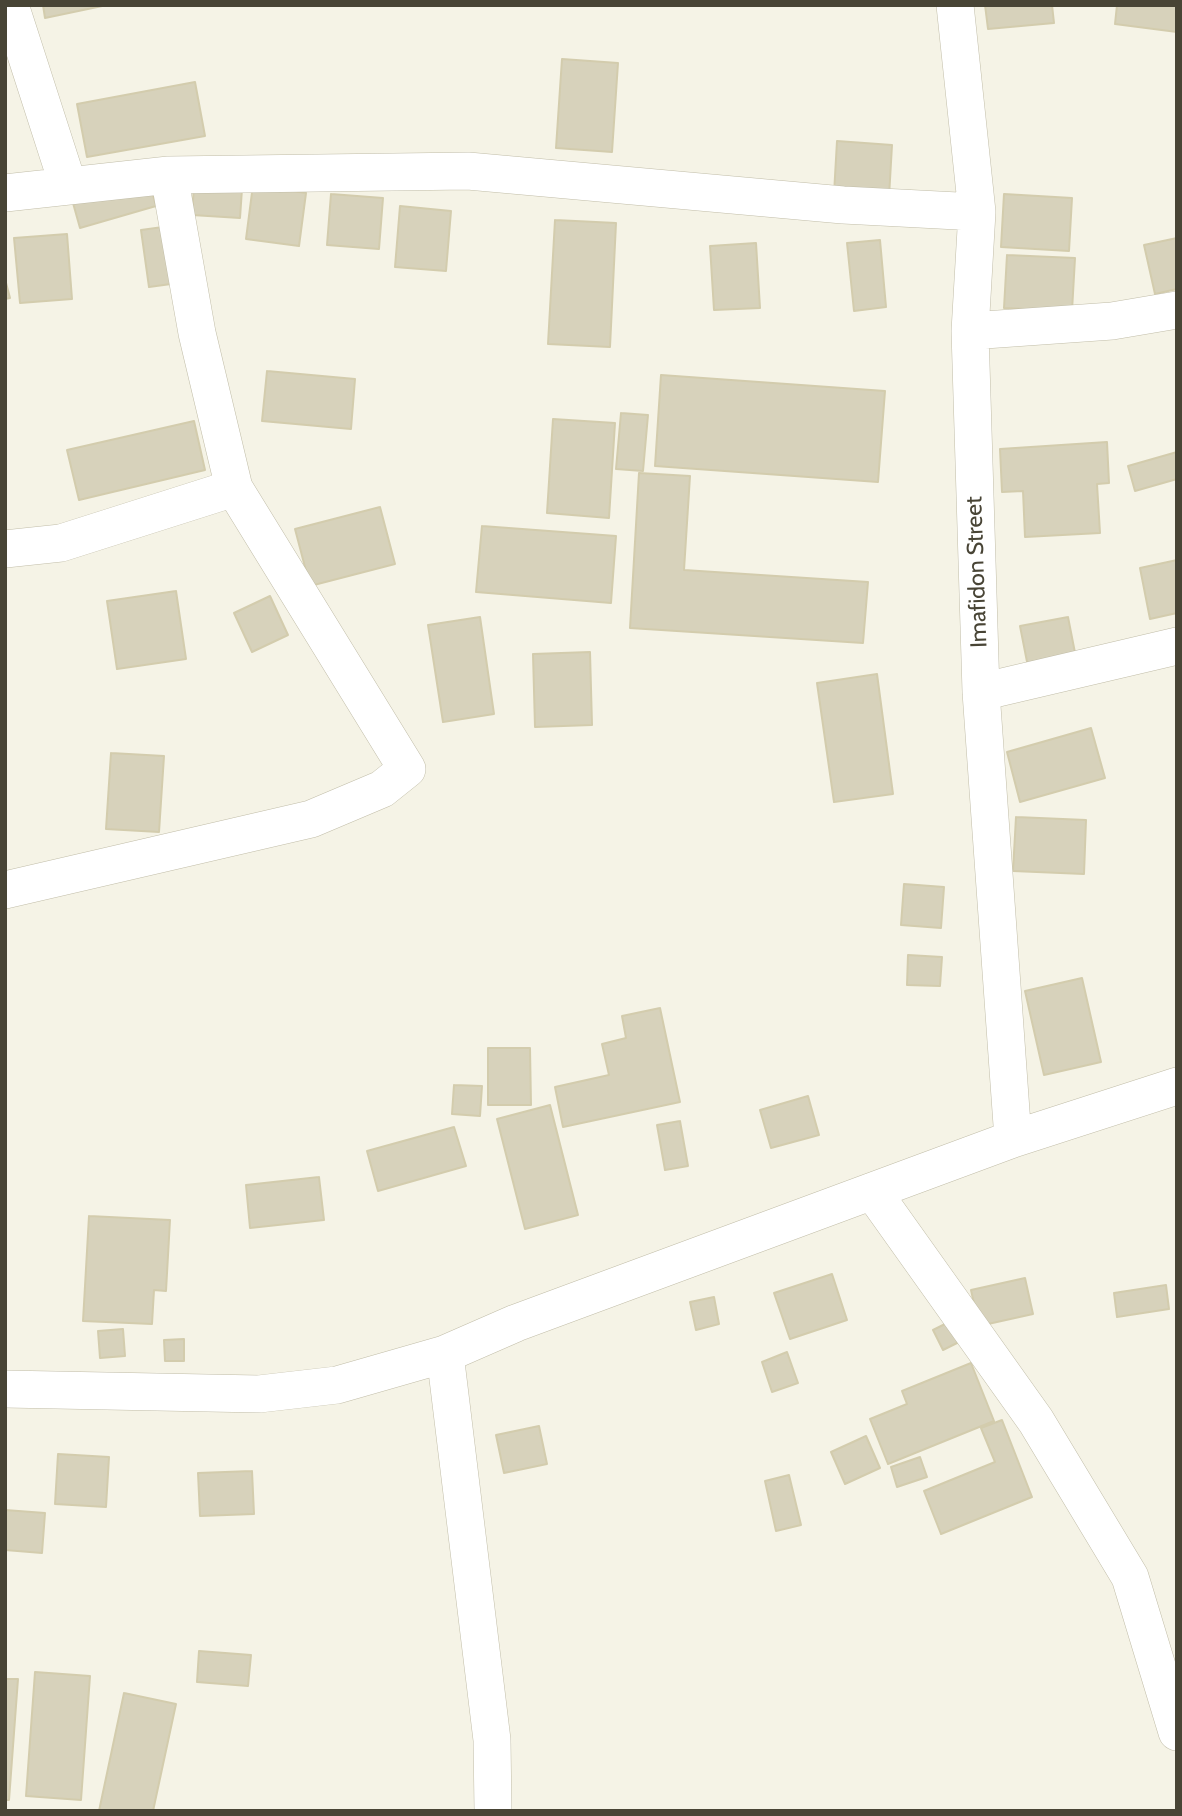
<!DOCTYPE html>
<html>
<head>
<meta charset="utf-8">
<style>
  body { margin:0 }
  #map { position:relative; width:1182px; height:1816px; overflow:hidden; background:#f5f3e6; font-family:Cabin,sans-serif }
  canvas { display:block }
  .frame { position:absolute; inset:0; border:7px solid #484435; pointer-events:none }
</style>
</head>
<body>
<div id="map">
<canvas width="1182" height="1816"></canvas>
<div class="frame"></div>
</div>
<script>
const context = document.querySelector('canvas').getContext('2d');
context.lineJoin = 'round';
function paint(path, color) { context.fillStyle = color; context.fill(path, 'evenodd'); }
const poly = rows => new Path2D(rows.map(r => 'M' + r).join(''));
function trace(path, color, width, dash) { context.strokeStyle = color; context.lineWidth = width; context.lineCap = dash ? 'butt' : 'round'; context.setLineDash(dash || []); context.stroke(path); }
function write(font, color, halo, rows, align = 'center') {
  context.font = font + ' Cabin,sans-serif'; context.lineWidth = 5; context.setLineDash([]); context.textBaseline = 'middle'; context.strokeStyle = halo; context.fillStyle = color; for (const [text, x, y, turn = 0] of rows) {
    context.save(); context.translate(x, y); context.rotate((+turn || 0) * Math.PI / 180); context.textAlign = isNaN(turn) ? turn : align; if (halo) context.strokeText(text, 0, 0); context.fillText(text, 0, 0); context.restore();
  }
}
const building = poly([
  [43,5,107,5,45,18,43,5],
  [985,5,1052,5,1054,23,988,29,985,5],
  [1117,5,1177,5,1177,32,1115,24,1117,5],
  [562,59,618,63,612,152,556,148,562,59],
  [195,82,205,136,87,157,77,104,195,82],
  [837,141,892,145,889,197,834,194,837,141],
  [149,180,156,206,80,228,73,203,149,180],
  [253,185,306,193,299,246,246,239,253,185],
  [194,186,242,189,240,218,192,215,194,186],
  [331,194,383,198,379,249,327,245,331,194],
  [1004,194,1072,198,1069,251,1001,247,1004,194],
  [400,206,451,211,446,271,395,267,400,206],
  [555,220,616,223,610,347,548,344,555,220],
  [163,227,171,284,149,287,141,230,163,227],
  [67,234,72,299,20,303,14,238,67,234],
  [1177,238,1177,289,1155,294,1144,245,1177,238],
  [880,240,886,307,854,311,847,243,880,240],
  [756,243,760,308,714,310,710,246,756,243],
  [1007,255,1075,258,1072,311,1004,308,1007,255],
  [5,279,10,298,5,299,5,279],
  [267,371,355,379,351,429,262,421,267,371],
  [661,375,885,391,878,482,655,466,661,375],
  [621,413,648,415,643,471,616,469,621,413],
  [553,419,615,423,609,518,547,513,553,419],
  [194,421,205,470,79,500,67,450,194,421],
  [1107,442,1109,483,1097,484,1100,533,1025,537,1023,491,1002,492,1000,449,1107,442],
  [1177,452,1177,479,1135,491,1128,466,1177,452],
  [639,473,690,476,684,570,868,582,863,643,630,628,639,473],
  [380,507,395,564,310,586,295,529,380,507],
  [482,526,616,536,611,603,476,592,482,526],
  [1177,560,1177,613,1150,619,1140,568,1177,560],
  [176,591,186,659,117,669,107,601,176,591],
  [270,596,288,635,252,652,234,613,270,596],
  [480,617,494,714,443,722,428,625,480,617],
  [1068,617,1077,663,1029,672,1020,626,1068,617],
  [590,652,592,725,535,727,533,654,590,652],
  [877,674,893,794,834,802,817,683,877,674],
  [1091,728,1105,778,1020,802,1007,752,1091,728],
  [111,753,164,756,159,832,106,829,111,753],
  [1016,817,1086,820,1084,874,1013,871,1016,817],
  [904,884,944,887,941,928,901,925,904,884],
  [908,955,942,957,940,986,907,985,908,955],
  [1082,978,1101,1062,1044,1075,1025,991,1082,978],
  [660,1008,680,1102,563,1127,555,1087,609,1075,602,1044,626,1038,622,1016,660,1008],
  [488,1048,530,1048,531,1105,488,1105,488,1048],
  [454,1085,482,1086,480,1116,452,1114,454,1085],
  [808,1096,819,1135,771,1148,760,1110,808,1096],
  [550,1105,578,1215,525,1229,497,1119,550,1105],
  [680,1121,688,1166,665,1170,657,1125,680,1121],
  [454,1127,466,1166,378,1191,367,1151,454,1127],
  [319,1177,324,1220,250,1228,246,1185,319,1177],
  [89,1216,170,1220,166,1291,154,1290,152,1324,83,1321,89,1216],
  [832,1274,847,1320,790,1339,774,1293,832,1274],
  [1025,1278,1033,1314,979,1326,971,1290,1025,1278],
  [1166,1285,1169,1309,1117,1317,1114,1293,1166,1285],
  [714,1297,719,1324,696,1330,690,1302,714,1297],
  [957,1318,967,1338,943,1350,933,1330,957,1318],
  [123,1329,125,1356,100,1358,98,1331,123,1329],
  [184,1339,184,1361,165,1361,164,1340,184,1339],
  [787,1352,798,1383,772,1392,762,1362,787,1352],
  [971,1363,994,1421,888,1464,870,1419,907,1404,902,1391,971,1363],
  [1002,1420,1032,1497,941,1534,924,1491,995,1462,981,1428,1002,1420],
  [539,1426,547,1464,504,1473,496,1435,539,1426],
  [866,1436,880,1468,845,1484,831,1452,866,1436],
  [58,1454,109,1457,106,1507,55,1504,58,1454],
  [920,1457,927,1477,897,1487,891,1467,920,1457],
  [252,1471,254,1514,200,1516,198,1473,252,1471],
  [789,1475,801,1525,776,1531,765,1481,789,1475],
  [5,1510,45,1513,42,1553,5,1550,5,1510],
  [199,1651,251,1655,248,1686,197,1682,199,1651],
  [35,1672,90,1676,81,1800,26,1796,35,1672],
  [5,1679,18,1679,9,1800,5,1800,5,1679],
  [124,1693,176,1704,153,1811,99,1811,124,1693]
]);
paint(building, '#d7d2bb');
trace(building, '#d3ccad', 2);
const minor = poly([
  [10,5,68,185],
  [955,5,977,212,970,331,981,692,1013,1139],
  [5,193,169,175,468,171,843,205,977,212],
  [970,331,1112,321,1177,310],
  [5,549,61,543,234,488],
  [981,692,1177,646],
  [5,890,311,819,382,789,407,769,234,488,197,333,169,175],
  [873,1192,1036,1421,1130,1577,1177,1732],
  [445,1354,492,1740,493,1811],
  [5,1389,259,1394,337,1385,445,1354,516,1323,1013,1139,1177,1086]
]);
trace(minor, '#c1bda8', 38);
trace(minor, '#fff', 37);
write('23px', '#484435', '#fff', [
  ["Imafidon Street",977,572,-92]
]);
</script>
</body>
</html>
